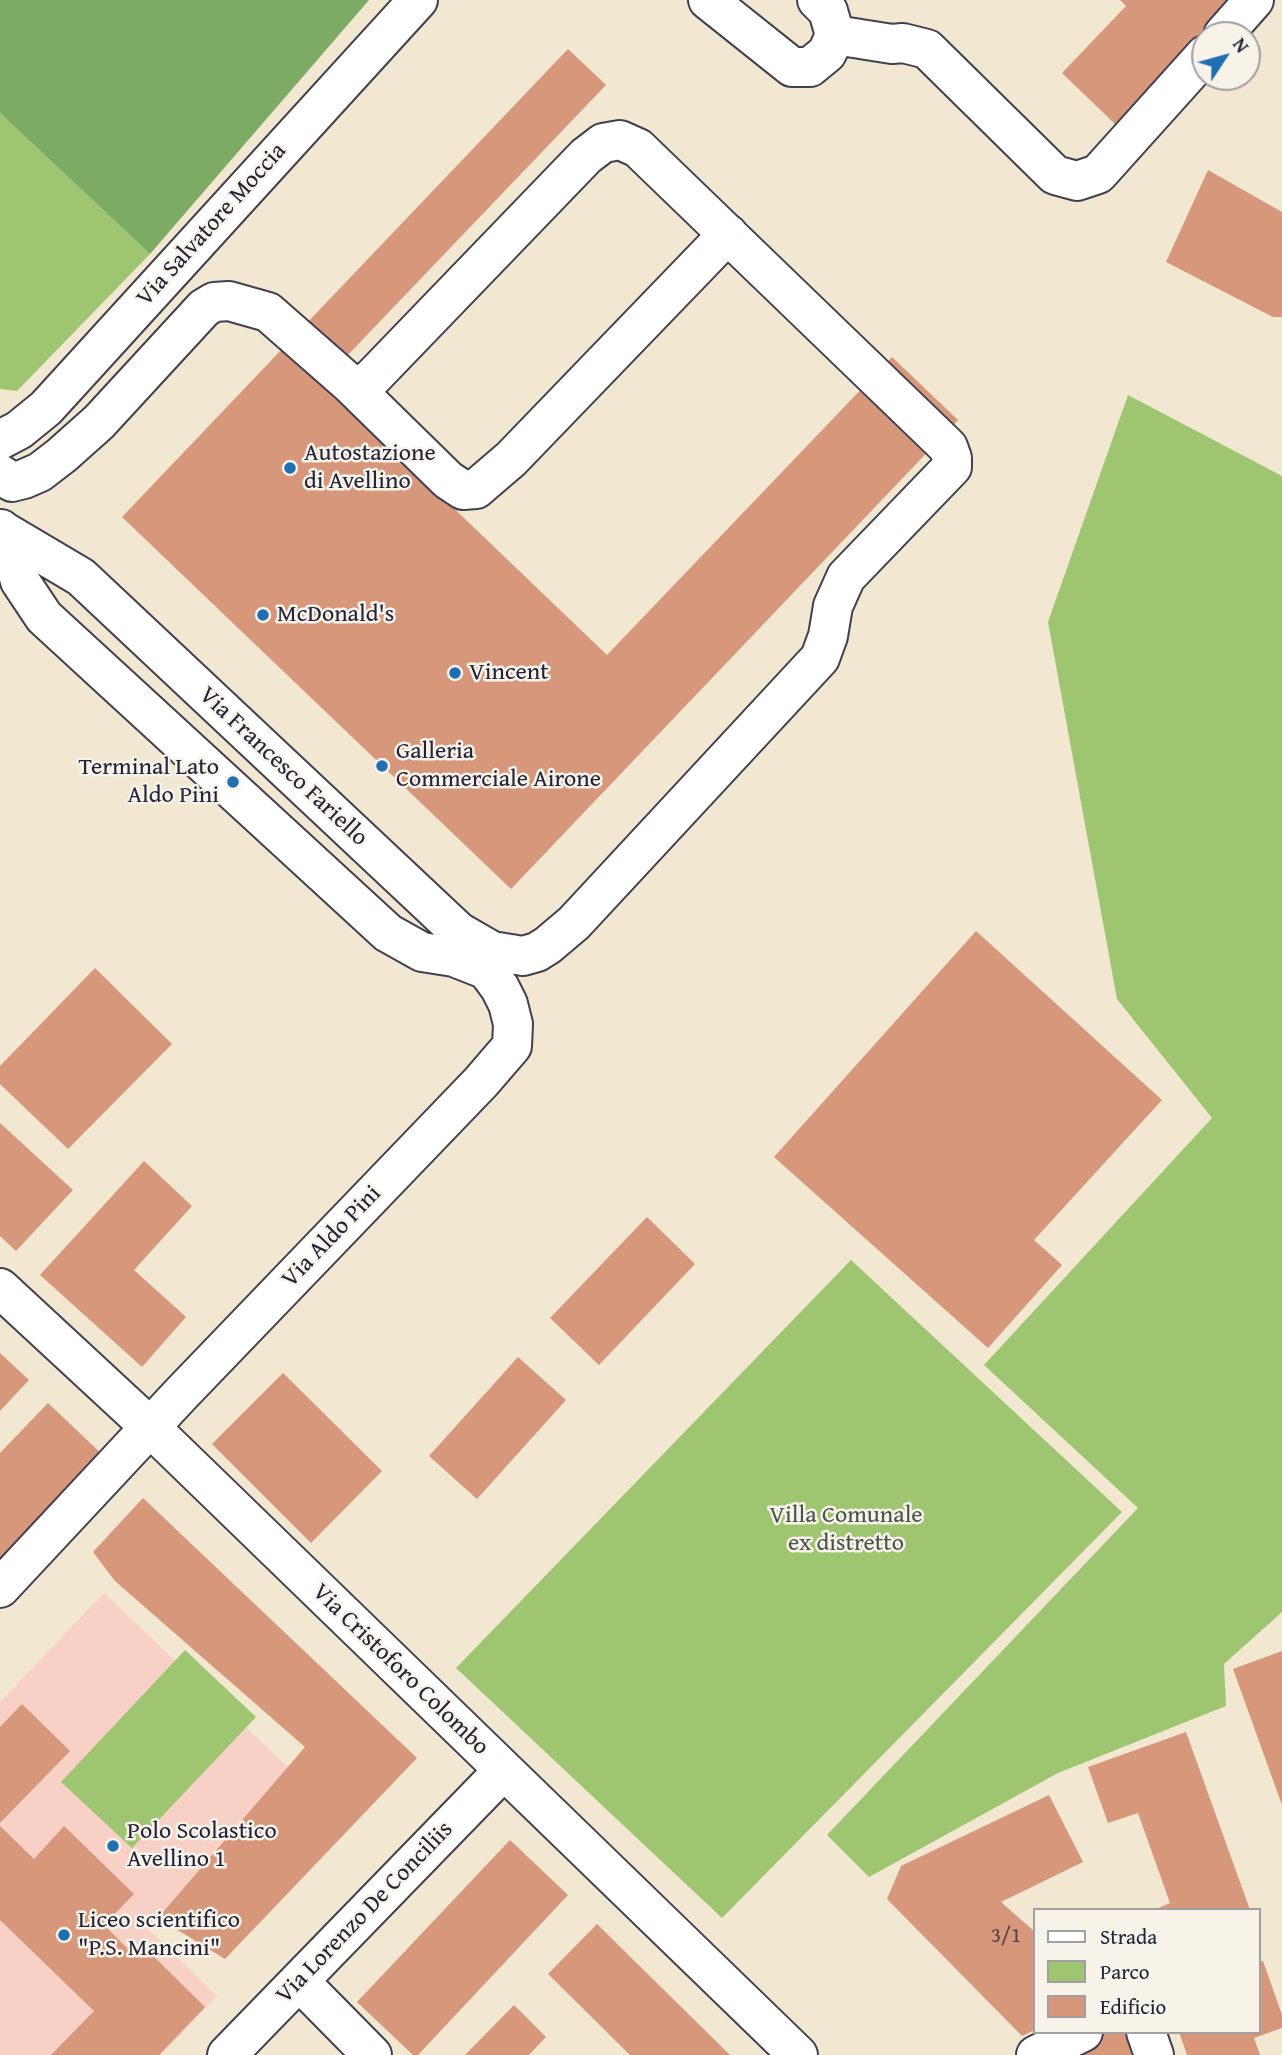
<!DOCTYPE html>
<html>
<head>
<meta charset="utf-8">
<style>
  body { margin:0 }
  #map { position:relative; width:1282px; height:2055px; overflow:hidden; background:#f2e7d0; font-family:"Gentium Book Plus",serif }
  canvas { display:block }
  .legend { position:absolute; left:1033px; top:1908px; width:228px; height:126px; box-sizing:border-box; background:#f7f3e8; border:2px solid #a29fa3; margin:0; padding:9px 12px; list-style:none; font-size:21px; color:#22223b }
  .legend li { display:flex; align-items:center; gap:14px; height:35px }
  .legend b { width:35px; border:2px solid #a29fa3 }
  .north { position:absolute; left:1191px; top:21px; width:70px; height:70px; box-sizing:border-box; background:#f7f3e8; border:2px solid #a29fa3; border-radius:50%; rotate:54deg; font-size:19px; font-weight:700; line-height:28px; text-align:center; color:#22223b }
  .north::after { content:''; display:block; margin:auto; width:24px; height:32px; background:#1f6fb2; clip-path:polygon(50% 0,100% 100%,50% 72%,0 100%) }
</style>
</head>
<body>
<div id="map">
<canvas width="1282" height="2055"></canvas>
<ul class="legend">
<li><b style="height:9px;background:#fff"></b>Strada</li>
<li><b style="height:19px;background:#9ec671"></b>Parco</li>
<li><b style="height:19px;background:#d7977a"></b>Edificio</li>
</ul>
<div class="north">N</div>
</div>
<script>
const context = document.querySelector('canvas').getContext('2d');
context.lineJoin = 'round';
function paint(path, color) { context.fillStyle = color; context.fill(path, 'evenodd'); }
const poly = rows => new Path2D(rows.map(r => 'M' + r).join(''));
function trace(path, color, width, dash) { context.strokeStyle = color; context.lineWidth = width; context.lineCap = dash ? 'butt' : 'round'; context.setLineDash(dash || []); context.stroke(path); }
function write(font, color, halo, rows, align = 'center') {
  context.font = font + ' "Gentium Book Plus",serif'; context.lineWidth = 5; context.setLineDash([]); context.textBaseline = 'middle'; context.strokeStyle = halo; context.fillStyle = color; for (const [text, x, y, turn = 0] of rows) {
    context.save(); context.translate(x, y); context.rotate((+turn || 0) * Math.PI / 180); context.textAlign = isNaN(turn) ? turn : align; if (halo) context.strokeText(text, 0, 0); context.fillText(text, 0, 0); context.restore();
  }
}
paint(poly([
  [104,1593,295,1774,148,1929,217,1996,161,2055,0,2055,0,1702]
]), '#f7d1c6');
paint(poly([
  [0,113,150,254,17,391,0,389],
  [1128,395,1282,476,1282,1612,1224,1664,1226,1706,1058,1773,869,1877,827,1835,1138,1508,984,1365,1212,1118,1117,999,1048,622],
  [851,1260,1122,1512,722,1918,456,1668],
  [185,1650,256,1717,132,1848,61,1782]
]), '#9ec671');
paint(poly([
  [0,0,369,0,150,254,0,113]
]), '#7eab63');
paint(poly([
  [1120,0,1235,0,1116,125,1062,73,1126,6],
  [568,49,606,85,322,382,607,655,892,357,958,420,511,889,122,517],
  [1208,170,1282,212,1282,317,1273,317,1166,262],
  [976,931,1162,1100,1034,1240,1062,1265,988,1348,774,1157],
  [95,968,172,1044,68,1149,0,1084,0,1066],
  [0,1123,73,1190,16,1251,0,1236],
  [144,1161,192,1206,134,1270,186,1317,142,1367,40,1275],
  [647,1217,695,1264,599,1365,550,1318],
  [0,1353,29,1380,0,1411],
  [518,1357,566,1400,477,1499,429,1456],
  [283,1373,382,1471,311,1543,212,1444],
  [48,1403,107,1459,0,1571,0,1453],
  [143,1498,417,1758,225,1959,158,1918,305,1747,115,1581,93,1552],
  [1282,1651,1282,1805,1233,1669],
  [22,1704,70,1751,0,1823,0,1727],
  [1186,1732,1250,1910,1154,1910,1170,1903,1138,1813,1108,1823,1088,1767],
  [1049,1795,1083,1862,1001,1902,1035,1932,1035,2030,1022,2036,887,1899,901,1866],
  [0,1826,34,1859,64,1826,134,1894,104,1925,132,1953,141,1944,205,2007,159,2055,51,2055,94,2011,0,1920],
  [510,1840,568,1895,418,2055,413,2055,357,2002],
  [597,1924,730,2055,630,2055,548,1974],
  [1263,1961,1282,2015,1282,2028,1254,2038,1260,2055,1187,2055,1179,2032,1259,2032,1259,1962],
  [514,2005,546,2037,529,2055,465,2055],
  [1097,2032,1136,2032,1145,2055,1055,2055]
]), '#d7977a');
const minor = poly([
  [708,0,792,67,810,67,827,53,835,35,828,11,817,0],
  [835,35,892,44,903,43,927,49,1055,175,1077,181,1098,174,1205,55],
  [1223,35,1254,0],
  [350,384,448,480,463,490,476,489,511,459,728,234],
  [0,440,19,430,46,408,418,0],
  [0,474,12,482,24,479,40,472,62,455,99,422,204,308,214,302,229,301,268,312,350,384,362,385,372,378,586,156,603,143,620,140,638,148,948,447,952,458,952,467,846,577,833,606,828,636,820,658,574,923,548,945,537,952,523,956,492,951,459,932],
  [0,529,81,577,459,932,500,988,508,1004,513,1024,512,1046,481,1082,181,1394,0,1588],
  [1,529,10,546,20,581,44,617,388,933,422,952,454,957,487,970],
  [0,1288,150,1427,798,2055],
  [299,1981,372,2055],
  [1146,2032,1154,2055],
  [227,2055,503,1771],
  [1036,2055,1083,2032]
]);
trace(minor, '#414051', 42);
trace(minor, '#fff', 38);
for (const [x, y, r, color] of [
  [290,468,7,"#1f6fb2"],
  [263,615,7,"#1f6fb2"],
  [455,673,7,"#1f6fb2"],
  [382,766,7,"#1f6fb2"],
  [233,782,7,"#1f6fb2"],
  [113,1846,7,"#1f6fb2"],
  [64,1935,7,"#1f6fb2"]
]) { const dot = new Path2D(); dot.arc(x, y, r, 0, 2 * Math.PI); context.fillStyle = color; context.fill(dot); trace(dot, '#f7f3e8', 2.5); }
write('21px', '#4f3f4b', null, [
  ["3/1",1006,1937]
]);
write('24px', '#22223b', '#f7f3e8', [
  ["Via Salvatore Moccia",212,225,-48],
  ["Via Francesco Fariello",283,767,43],
  ["Via Aldo Pini",332,1237,-46],
  ["Via Cristoforo Colombo",400,1670,44],
  ["Via Lorenzo De Conciliis",365,1913,-46]
]);
write('24px', '#22223b', '#f7f3e8', [
  ["Autostazione",304,454],
  ["di Avellino",304,482],
  ["McDonald's",277,615],
  ["Vincent",469,673],
  ["Galleria",396,752],
  ["Commerciale Airone",396,780],
  ["Terminal Lato",219,768,"right"],
  ["Aldo Pini",219,796,"right"],
  ["Polo Scolastico",127,1832],
  ["Avellino 1",127,1860],
  ["Liceo scientifico",78,1921],
  ["\"P.S. Mancini\"",78,1949]
], 'left');
write('24px', '#47534b', '#f7f3e8', [
  ["Villa Comunale",846,1516],
  ["ex distretto",846,1544]
]);
</script>
</body>
</html>
